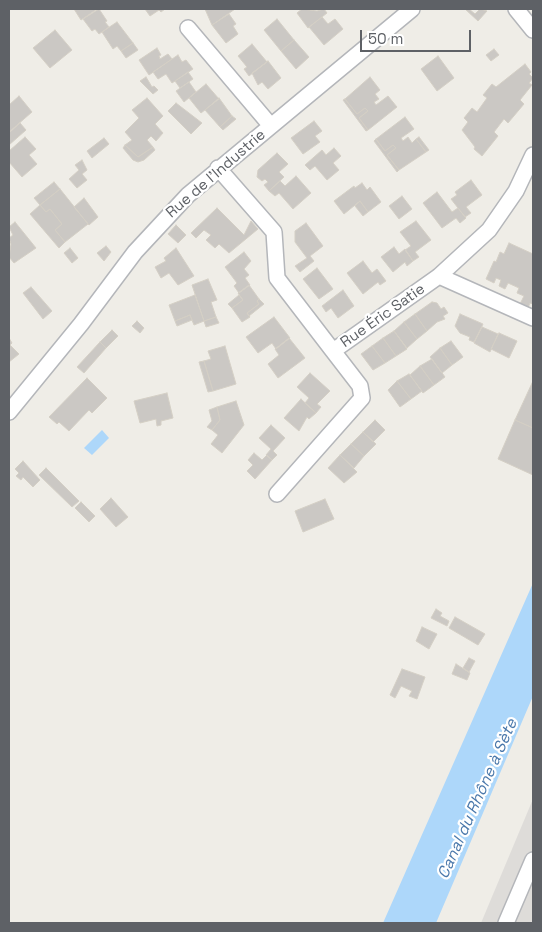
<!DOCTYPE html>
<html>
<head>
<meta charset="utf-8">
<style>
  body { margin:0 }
  #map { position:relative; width:542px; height:932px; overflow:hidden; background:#efede7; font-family:"Space Grotesk",sans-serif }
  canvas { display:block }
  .frame { position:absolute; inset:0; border:10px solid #5e6166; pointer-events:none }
  .scale { position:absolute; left:360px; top:30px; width:111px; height:22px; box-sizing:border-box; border:2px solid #5e6166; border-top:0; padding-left:6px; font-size:15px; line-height:18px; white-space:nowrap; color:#5e6166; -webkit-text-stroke:4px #fff; paint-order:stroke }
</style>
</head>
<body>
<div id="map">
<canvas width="542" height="932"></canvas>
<div class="frame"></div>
<div class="scale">50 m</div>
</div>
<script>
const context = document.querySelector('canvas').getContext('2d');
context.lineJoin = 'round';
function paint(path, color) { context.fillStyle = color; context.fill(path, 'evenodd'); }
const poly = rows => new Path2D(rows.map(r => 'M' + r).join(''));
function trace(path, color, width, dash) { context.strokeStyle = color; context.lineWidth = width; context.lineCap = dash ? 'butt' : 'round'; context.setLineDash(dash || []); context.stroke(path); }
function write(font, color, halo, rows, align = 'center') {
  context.font = font + ' "Space Grotesk",sans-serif'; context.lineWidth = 4.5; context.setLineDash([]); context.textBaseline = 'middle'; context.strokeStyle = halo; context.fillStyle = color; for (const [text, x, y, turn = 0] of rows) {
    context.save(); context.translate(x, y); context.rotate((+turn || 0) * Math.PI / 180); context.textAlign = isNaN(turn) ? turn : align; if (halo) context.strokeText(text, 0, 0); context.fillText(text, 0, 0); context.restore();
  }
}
paint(poly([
  [533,799,533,923,481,923]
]), '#dedcd9');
paint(poly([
  [102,430,109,438,92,455,84,448],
  [533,583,533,696,436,923,383,923]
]), '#add7fa');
const building = poly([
  [74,9,97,9,81,20,74,9],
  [99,9,107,21,105,22,109,27,99,34,95,29,92,31,83,19,99,9],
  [145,9,165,9,161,12,159,10,150,16,145,9],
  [205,9,235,9,212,25,205,9],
  [302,9,317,11,324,9,327,13,308,28,297,13,302,9],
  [465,9,469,9,475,14,480,9,487,11,478,21,465,9],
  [229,14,236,24,233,26,238,34,226,43,212,25,229,14],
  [322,17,328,24,335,19,343,29,324,45,309,27,322,17],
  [277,19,294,40,281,51,264,30,277,19],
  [117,22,133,43,121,51,117,46,113,49,102,32,117,22],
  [55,30,72,50,50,68,33,48,55,30],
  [294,40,309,57,296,69,281,51,294,40],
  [133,43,138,50,126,58,121,51,133,43],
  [252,44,267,62,249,76,244,69,247,67,238,56,252,44],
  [157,48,161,55,159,56,160,59,168,54,172,59,149,75,139,60,157,48],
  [494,49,499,55,491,61,486,55,494,49],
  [178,55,182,62,186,60,193,69,172,83,166,74,158,79,153,72,178,55],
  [438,56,454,78,437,91,421,69,438,56],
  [268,61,281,78,268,89,262,82,258,85,252,73,268,61],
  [525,64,531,72,529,74,533,78,529,83,532,85,520,100,524,104,508,123,504,119,494,132,498,136,482,156,474,149,475,147,462,130,468,122,464,118,472,108,477,112,487,98,483,95,492,84,496,87,525,64],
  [188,72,193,79,180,88,175,81,188,72],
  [146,77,152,87,154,86,158,90,153,94,140,81,146,77],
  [370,77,380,90,375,94,379,99,374,102,376,105,388,96,397,107,368,130,359,118,368,111,365,108,357,114,345,99,370,77],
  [189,82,196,92,184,102,176,91,189,82],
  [206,84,219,99,201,113,189,98,206,84],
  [19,96,32,112,9,132,9,105,19,96],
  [147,98,163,116,155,124,163,133,156,141,151,136,147,140,153,147,138,157,125,145,132,140,125,132,139,118,132,110,147,98],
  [219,98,232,116,220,127,205,110,219,98],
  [345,99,357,114,365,108,368,111,359,118,368,130,366,131,343,100,345,99],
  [176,103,202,123,191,134,168,111,176,103],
  [232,116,236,119,223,130,220,127,232,116],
  [405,117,414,129,401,138,403,141,408,137,412,143,416,139,426,152,399,170,387,155,396,148,393,145,385,151,376,139,405,117],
  [314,121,322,131,315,136,320,142,303,154,291,138,314,121],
  [20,123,26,130,9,145,9,133,20,123],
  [25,137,36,149,29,155,37,164,22,177,9,162,9,151,25,137],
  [419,137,429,150,426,152,416,139,419,137],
  [104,138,109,144,92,158,87,151,104,138],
  [376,139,385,151,393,145,396,148,387,155,399,170,397,172,374,141,376,139],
  [125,145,138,157,153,147,155,150,144,160,138,162,133,160,123,148,125,145],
  [334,148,341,156,333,163,339,170,327,180,315,166,310,170,305,165,322,150,326,155,334,148],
  [277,153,288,164,279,172,284,177,269,191,264,185,268,182,265,179,262,181,257,177,258,170,277,153],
  [82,160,87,170,82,174,87,180,77,188,69,179,79,170,75,165,82,160],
  [296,176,311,193,293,209,279,193,275,196,269,191,280,181,285,186,296,176],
  [471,180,482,195,466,207,471,213,465,217,451,199,457,195,455,192,471,180],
  [54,182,60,189,40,205,34,198,54,182],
  [362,183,367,190,370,187,381,202,368,212,360,201,344,214,334,201,354,186,355,188,362,183],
  [60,189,88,224,65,242,55,230,62,224,50,209,46,212,40,205,60,189],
  [437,192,452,212,458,208,466,218,460,223,456,218,442,228,423,203,437,192],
  [402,196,412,209,399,219,389,206,402,196],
  [84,198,98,217,89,225,74,207,84,198],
  [360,201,368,212,363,216,355,206,360,201],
  [40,205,46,212,50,209,62,224,55,230,65,242,59,248,30,214,40,205],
  [217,208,244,235,251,221,258,229,229,253,219,244,215,248,206,240,211,235,204,230,196,238,191,233,217,208],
  [416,221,431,240,415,252,419,257,413,261,405,250,411,246,400,232,416,221],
  [15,222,36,248,14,263,9,257,11,244,9,238,13,235,9,227,15,222],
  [306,223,323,246,310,256,314,261,300,272,295,266,307,258,295,242,295,231,306,223],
  [176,225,186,235,178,243,168,234,176,225],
  [509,243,533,254,533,304,530,303,528,308,520,304,524,296,517,293,519,288,508,283,505,289,499,286,501,280,496,278,494,283,486,279,494,261,496,262,500,252,504,254,509,243],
  [106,246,111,252,104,261,97,253,106,246],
  [394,247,399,254,405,249,413,261,407,266,405,262,393,272,381,257,394,247],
  [70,248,78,258,72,263,64,253,70,248],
  [176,248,194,276,178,285,169,273,161,278,155,267,166,261,164,258,176,248],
  [244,252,251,261,244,269,249,275,245,278,250,285,239,293,234,286,237,283,225,267,244,252],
  [363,261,372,273,377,269,386,281,380,285,378,282,363,294,347,273,363,261],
  [317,268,333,289,319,299,303,279,317,268],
  [208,279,217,300,211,302,216,317,204,321,192,285,208,279],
  [249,285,259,299,257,301,259,304,247,313,250,317,242,322,232,308,243,300,238,293,249,285],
  [31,287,52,311,43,319,23,293,31,287],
  [343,290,354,306,338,318,331,308,326,312,322,306,343,290],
  [195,295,204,321,194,325,190,315,175,321,169,305,195,295],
  [239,295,243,300,232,308,228,304,239,295],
  [259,299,264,304,249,316,247,313,259,304,257,301,259,299],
  [432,302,437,303,441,309,444,307,448,313,443,316,445,319,437,322,427,331,415,314,432,302],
  [415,314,427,331,417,339,404,322,415,314],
  [460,314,483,324,474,342,469,340,470,337,460,333,455,326,460,314],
  [190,315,192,320,177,326,175,321,190,315],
  [216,317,219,323,206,327,204,321,216,317],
  [274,317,290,338,276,349,272,343,258,353,246,337,274,317],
  [137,321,144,328,140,333,132,326,137,321],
  [404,322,417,339,407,348,394,331,404,322],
  [482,327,498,334,490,352,474,343,482,327],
  [112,330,118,336,106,348,100,342,112,330],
  [394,331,407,349,396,356,383,338,394,331],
  [499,333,517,341,509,358,491,349,499,333],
  [9,338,12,343,10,345,19,354,9,362,9,338],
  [289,338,305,358,278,378,268,364,279,355,275,349,289,338],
  [383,338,396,356,385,363,372,346,383,338],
  [451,341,463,357,452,365,440,348,451,341],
  [100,342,106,348,84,373,77,367,100,342],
  [225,346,236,384,213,391,204,361,211,359,208,351,225,346],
  [372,346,385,363,373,370,361,354,372,346],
  [440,348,452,365,442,373,430,357,440,348],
  [432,359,445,377,434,385,420,366,432,359],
  [204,361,213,391,208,392,199,362,204,361],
  [420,366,434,385,423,393,410,375,420,366],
  [310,373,330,391,317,404,321,407,316,413,305,403,309,398,297,387,310,373],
  [409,374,422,391,411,399,397,381,409,374],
  [87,378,107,398,92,413,89,410,69,431,59,422,57,424,49,417,87,378],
  [397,381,411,399,400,407,388,390,397,381],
  [533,381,533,428,515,420,533,381],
  [167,393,173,418,161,421,161,425,157,426,156,419,140,423,134,401,167,393],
  [301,399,316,413,309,419,307,417,299,431,284,418,301,399],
  [236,401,244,425,222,453,211,444,218,435,212,430,220,420,217,407,236,401],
  [217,407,220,420,212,430,207,427,212,421,209,410,217,407],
  [375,420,385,430,373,442,363,432,375,420],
  [515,420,533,428,533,475,498,459,515,420],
  [271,425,285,438,273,451,277,455,272,460,266,455,271,449,259,438,271,425],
  [363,432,376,444,364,456,351,444,363,432],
  [351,444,364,456,354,468,340,455,351,444],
  [254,453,262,460,267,455,272,460,255,479,247,471,253,465,248,460,254,453],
  [340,455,357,472,344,483,328,468,340,455],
  [23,461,40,480,33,487,23,477,21,480,16,476,19,473,15,469,23,461],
  [46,468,79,501,72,507,39,475,46,468],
  [111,498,128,517,116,527,100,509,111,498],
  [325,499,334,519,303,532,295,511,325,499],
  [81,502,95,516,89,522,75,508,81,502],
  [436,609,442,613,440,616,449,621,447,626,431,618,436,609],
  [455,617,485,634,478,645,449,628,455,617],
  [422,627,437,634,429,649,416,641,422,627],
  [469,658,475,661,469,672,463,668,469,658],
  [456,664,470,673,467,680,452,674,456,664],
  [402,669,425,677,417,699,409,696,412,691,401,686,395,698,390,695,402,669]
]);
paint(building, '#cbc8c4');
trace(building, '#d4cfc5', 1);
const minor = poly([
  [516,9,533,30],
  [188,28,271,126],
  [218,168,274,232,277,278,333,351,439,276,489,230,516,191,533,155],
  [439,276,533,318],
  [9,412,81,324,135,252,188,195,412,9],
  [277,494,362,398,360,386,333,351],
  [506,923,533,860]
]);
trace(minor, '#b4b6ba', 18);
trace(minor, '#fff', 15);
write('15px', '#5e6166', '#fff', [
  ["Rue de l'Industrie",216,174,-41],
  ["Rue Éric Satie",383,316,-35]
]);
write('italic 16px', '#4a78ab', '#fff', [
  ["Canal du Rhône à Sète",478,799,-66]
]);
</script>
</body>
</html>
